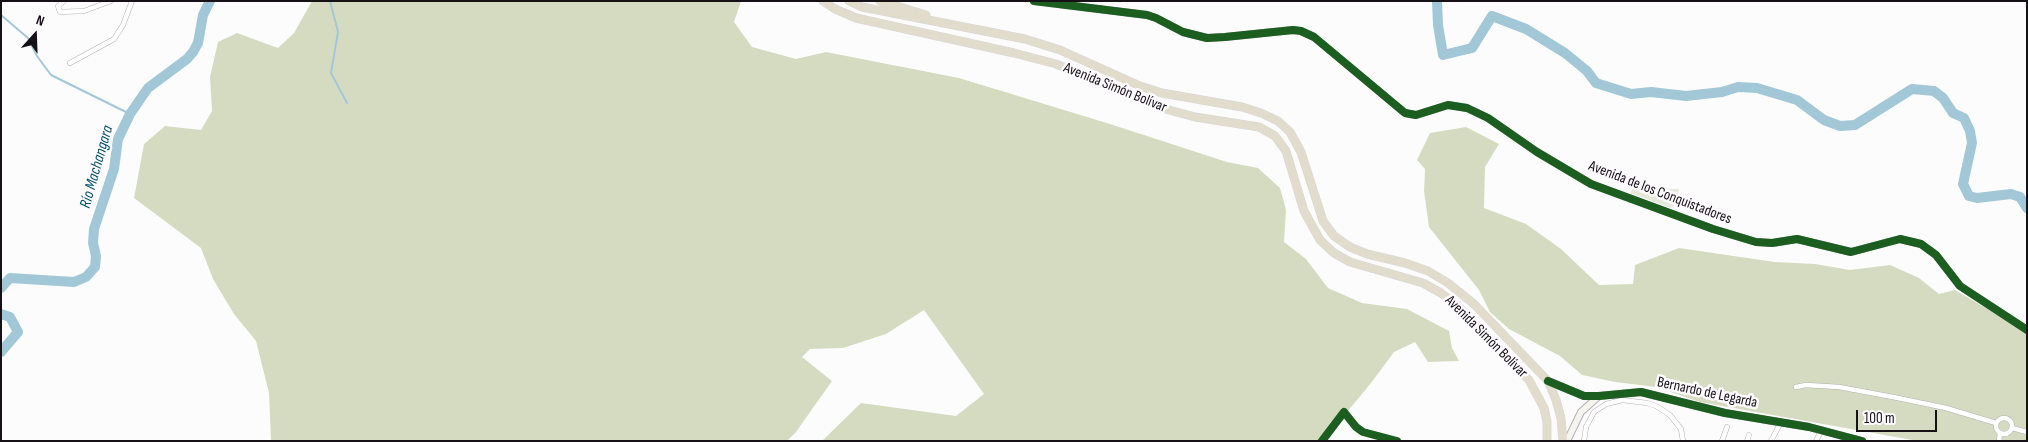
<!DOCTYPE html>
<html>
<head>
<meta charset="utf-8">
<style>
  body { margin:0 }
  #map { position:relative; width:2028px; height:442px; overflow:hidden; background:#fdfcfd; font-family:"Sofia Sans Condensed",sans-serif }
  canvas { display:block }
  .frame { position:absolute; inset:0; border:2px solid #151117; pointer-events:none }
  .north { position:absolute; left:10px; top:10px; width:50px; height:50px; -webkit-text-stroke:4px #fdfbfe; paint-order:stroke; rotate:20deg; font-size:14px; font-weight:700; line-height:20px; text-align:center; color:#151117 }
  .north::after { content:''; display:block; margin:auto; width:18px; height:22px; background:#151117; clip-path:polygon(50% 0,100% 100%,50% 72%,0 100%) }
  .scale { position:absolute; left:1856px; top:410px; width:81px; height:22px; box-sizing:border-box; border:2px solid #151117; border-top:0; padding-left:6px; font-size:15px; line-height:18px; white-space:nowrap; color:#151117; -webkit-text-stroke:4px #fdfbfe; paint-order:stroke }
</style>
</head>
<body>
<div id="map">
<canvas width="2028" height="442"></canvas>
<div class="frame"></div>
<div class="north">N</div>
<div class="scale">100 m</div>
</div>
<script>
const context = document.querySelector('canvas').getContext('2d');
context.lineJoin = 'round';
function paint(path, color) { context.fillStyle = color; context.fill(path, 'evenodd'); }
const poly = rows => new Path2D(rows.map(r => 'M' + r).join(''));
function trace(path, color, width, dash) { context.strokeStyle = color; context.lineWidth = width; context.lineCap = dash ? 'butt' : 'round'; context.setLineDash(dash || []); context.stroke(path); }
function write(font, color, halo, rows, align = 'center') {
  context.font = font + ' "Sofia Sans Condensed",sans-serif'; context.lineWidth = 5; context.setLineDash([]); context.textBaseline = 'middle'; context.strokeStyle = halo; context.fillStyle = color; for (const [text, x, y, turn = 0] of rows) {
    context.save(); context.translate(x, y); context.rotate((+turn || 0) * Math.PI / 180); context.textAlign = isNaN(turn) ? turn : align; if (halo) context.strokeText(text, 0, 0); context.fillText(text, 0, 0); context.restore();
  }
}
paint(poly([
  [1633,188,1679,189,1675,205,1671,208,1630,193]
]), '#e6eada');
paint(poly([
  [312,1,741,1,734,22,752,47,796,59,826,52,959,78,1110,124,1227,162,1258,168,1280,188,1286,210,1284,242,1306,259,1328,288,1362,303,1407,309,1449,331,1452,348,1459,361,1428,362,1415,342,1394,352,1371,383,1323,441,822,441,861,403,956,416,984,394,924,310,886,334,843,348,810,349,802,357,832,381,796,432,787,441,271,441,269,393,256,341,234,314,213,279,201,248,134,198,144,144,165,126,201,130,212,111,210,77,218,42,237,33,278,48,294,33],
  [1466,127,1499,144,1485,167,1484,208,1526,224,1561,249,1599,285,1633,284,1635,265,1679,248,1775,262,1815,264,1850,270,1890,265,1919,278,1939,294,1955,290,2027,332,2027,441,1918,441,1700,402,1656,387,1615,382,1582,375,1560,356,1509,329,1490,312,1479,290,1429,227,1424,191,1425,169,1417,160,1430,133]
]), '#d5dbc1');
trace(poly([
  [330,1,338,32,331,73,347,103],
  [1,15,28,38,37,56,51,75,130,114]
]), '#a2c8d7', 2);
trace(poly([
  [1437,1,1438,25,1443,55,1472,48,1492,16,1526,29,1565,53,1587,71,1596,83,1631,94,1651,92,1686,96,1722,92,1738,87,1757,88,1797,100,1824,120,1840,126,1855,125,1912,89,1934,91,1943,98,1953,113,1964,118,1970,131,1972,143,1963,184,1969,196,1977,198,2011,194,2020,197,2027,208],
  [1,288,10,278,74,282,86,277,95,267,96,256,93,243,94,229,114,169,118,139,130,114,148,88,187,59,193,52,198,43,203,15,210,1],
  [1,314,10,317,18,332,1,352]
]), '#a2c8d7', 10);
const street = poly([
  [64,1,58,6,60,12,84,11,111,1],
  [70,63,114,39,123,25,132,1],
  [1796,387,1806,385,1839,387,1893,397,1946,408,1996,423],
  '1996 426a8 8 0 1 1 16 0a8 8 0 1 1-16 0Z',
  [2012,428,2027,432],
  [1322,441,1344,412,1356,427,1363,432,1397,441],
  [1584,441,1586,427,1594,412,1606,404,1622,400,1647,403,1656,406,1670,415,1681,429,1683,441],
  [1722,441,1727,427],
  [1747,441,1749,435],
  [1771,441,1781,422],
  [1816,441,1821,431],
  [1999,441,2000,433]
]);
const secondary = poly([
  [1034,1,1147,15,1156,18,1183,32,1207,38,1225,37,1293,30,1301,31,1314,37,1405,113,1416,115,1448,105,1467,108,1488,118,1537,152,1591,184,1713,229,1756,242,1772,243,1797,239,1851,252,1900,239,1921,244,1936,255,1960,286,2027,330],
  [1548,381,1584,396,1599,396,1641,392,1725,413,1809,427,1862,441],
  [1567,441,1581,412,1599,396]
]);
const highway = poly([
  [823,1,835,9,856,18,1014,53,1056,64,1158,107,1195,117,1259,127,1275,136,1286,151,1304,211,1320,240,1334,253,1350,262,1423,283,1441,293,1458,306,1529,380,1544,408,1547,422,1547,441],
  [849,1,862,7,1025,39,1060,50,1140,86,1162,93,1242,107,1261,113,1278,121,1290,132,1301,152,1323,221,1334,236,1350,247,1367,254,1405,263,1428,271,1448,283,1474,304,1548,381,1556,400,1561,418,1563,441],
  [880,1,926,15]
]);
trace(street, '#b3b1b4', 5.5);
trace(secondary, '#b3b1b4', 8);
trace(highway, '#d9d8d9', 9);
trace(street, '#fff', 4.5);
trace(secondary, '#f6f4ef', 6);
trace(highway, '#e2dccd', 8);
trace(poly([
  [1034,1,1147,15,1156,18,1183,32,1207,38,1225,37,1293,30,1301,31,1314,37,1405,113,1416,115,1448,105,1467,108,1488,118,1537,152,1591,184,1713,229,1756,242,1772,243,1797,239,1851,252,1900,239,1921,244,1936,255,1960,286,2027,330],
  [1548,381,1584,396,1599,396,1641,392,1725,413,1809,427,1862,441],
  [1322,441,1344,412,1356,427,1363,432,1397,441]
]), '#1b5e20', 8);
write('15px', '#151117', '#fdfbfe', [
  ["Avenida Simón Bolívar",1115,88,22],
  ["Avenida de los Conquistadores",1660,193,21],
  ["Avenida Simón Bolívar",1486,337,45],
  ["Bernardo de Legarda",1707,393,12]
]);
write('italic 16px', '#005067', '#fdfbfe', [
  ["Río Machangara",97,167,-74]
]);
</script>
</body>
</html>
